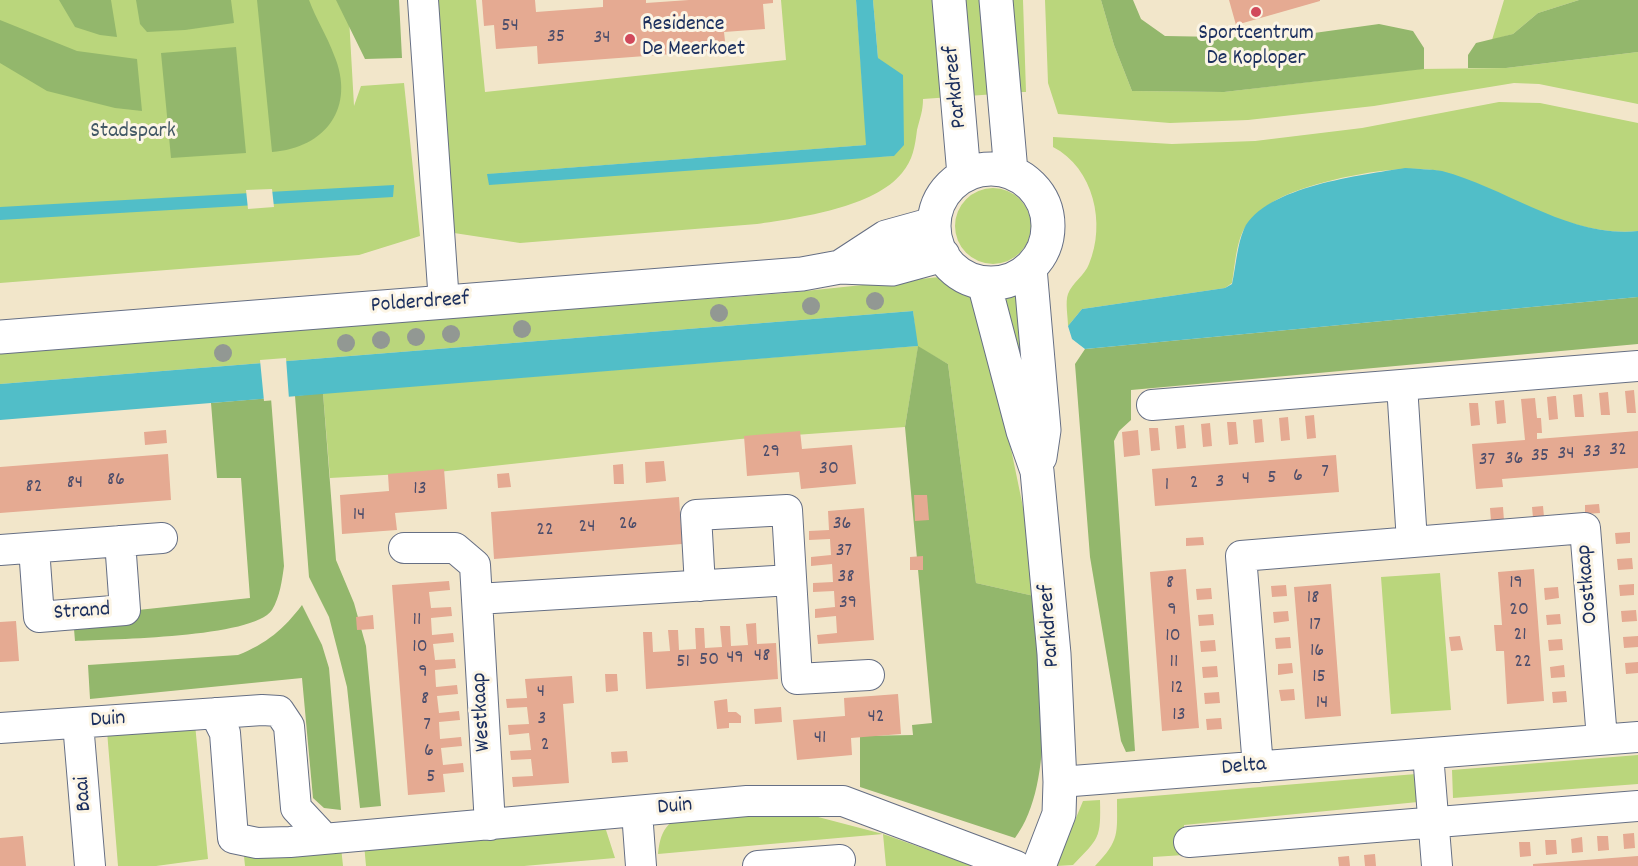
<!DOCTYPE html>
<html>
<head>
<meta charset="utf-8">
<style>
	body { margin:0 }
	canvas { display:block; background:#f2e6ca }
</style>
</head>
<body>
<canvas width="1638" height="866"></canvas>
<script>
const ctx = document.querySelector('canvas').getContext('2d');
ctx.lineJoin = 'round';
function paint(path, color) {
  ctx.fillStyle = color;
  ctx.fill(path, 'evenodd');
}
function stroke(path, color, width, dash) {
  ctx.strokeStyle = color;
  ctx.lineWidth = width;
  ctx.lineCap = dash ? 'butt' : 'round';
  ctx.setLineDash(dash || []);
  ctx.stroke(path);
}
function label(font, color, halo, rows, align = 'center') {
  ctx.font = font + ' Dekko,sans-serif';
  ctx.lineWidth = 6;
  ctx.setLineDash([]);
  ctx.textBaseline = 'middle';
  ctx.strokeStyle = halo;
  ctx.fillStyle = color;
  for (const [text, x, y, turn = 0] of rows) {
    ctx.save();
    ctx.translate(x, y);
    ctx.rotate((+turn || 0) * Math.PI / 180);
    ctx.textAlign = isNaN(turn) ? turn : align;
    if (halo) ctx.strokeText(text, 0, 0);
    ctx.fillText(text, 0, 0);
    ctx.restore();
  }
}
paint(new Path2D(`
	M0,0H348L354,106L361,86L404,83L420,236L359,255L0,283Z
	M434,0H476L485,92L786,60L781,0H856L867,145L488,174L894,156L878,58L873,0H940L951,97L923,99C923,111 920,118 917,130C915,146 913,160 902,173C875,207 799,218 757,224L520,243L454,233Z
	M960,0H988L996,94L968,96Z
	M1006,0H1023L1026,92H1014Z
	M1045,0H1101L1114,45L1132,91L1224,92L1419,69L1506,68L1638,52V104L1539,84L1514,83L1374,106L1248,120L1170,123L1058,114L1048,83Z
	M1504,0H1579L1538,13L1513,34L1492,40Z
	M1499,102L1540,103L1638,123V231C1569,238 1506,191 1442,172C1406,161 1316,180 1282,197C1269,203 1255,214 1246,226C1236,240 1235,267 1232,283L1225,288L1082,309L1068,326C1068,317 1065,302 1068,294C1072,283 1085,275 1089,264C1106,224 1094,168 1053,147V137L1172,144L1255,141L1362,128Z
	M955 226a38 38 0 1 1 76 0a38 38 0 1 1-76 0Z
	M949,276L970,288L1003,410L1024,512L1034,596L976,583L948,364L918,347L905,427L740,439L438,472L330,478L323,393L917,346L913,311L0,384V352L786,293Z
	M1018,290L1030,415L1003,293Z
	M1440,573L1451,710L1391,714L1381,577Z
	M195,724L208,859L156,866H118L107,731Z
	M1638,755V784L1453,798L1452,770Z
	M1416,774L1418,802L1184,825V855L1153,857V866H1095C1120,840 1117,834 1117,799Z
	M1100,800C1101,839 1099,838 1073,865L1056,866L1083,801Z
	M799,812L883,834L973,866H886L883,834L658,854C660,837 663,826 678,818Z
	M590,823L606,830L615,858L524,866H366L364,844Z
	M341,847L343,866H245L244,856Z`), '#bad67c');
paint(new Path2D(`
	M59,0H111L117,37L100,35L75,27Z
	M136,0H231L234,23L185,30L147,32L140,24Z
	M257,0H309C316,19 327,36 334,55C356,107 326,148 272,152Z
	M336,0H399L402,58L365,59Z
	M1101,0H1133L1141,19L1165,36L1278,38L1379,24L1413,31L1424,48V69L1224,92L1132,91L1114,45Z
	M1579,0H1638V52L1506,68H1468V55L1476,43L1513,34L1538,13Z
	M0,20L77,51L137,59L142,111L115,108L47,91L0,63Z
	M236,47L246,153L171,158L161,53Z
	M1638,297V344L1131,390V420L1119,431L1114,441L1135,751L1126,752L1121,741L1090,557L1075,364L1085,349Z
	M918,346L948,364L976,583L1034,596C1042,663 1057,782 1015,838L860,787V736L913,735L912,725L932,723L905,427Z
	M323,393L336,560L354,603L366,646L381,806L360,808L347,687L329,617L309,577L295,396Z
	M271,398L284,566C282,580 280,597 272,610C253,638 111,639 75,641L73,617L250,598L241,478H217L211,403Z
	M302,605L322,645L329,668L341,810L324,808L313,798L302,678L90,699L88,665L238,655C266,644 284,629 302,605Z`), '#93b76c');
paint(new Path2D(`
	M856,0H873L878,58L903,75L904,145L894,156L489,185L487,174L866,145Z
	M1405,168C1417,169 1430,169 1442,171C1507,188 1568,238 1638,231V297L1085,349L1072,339L1068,326L1082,309L1225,288L1232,284C1236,266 1237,245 1244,229C1265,186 1363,175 1405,168Z
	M394,185L393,197L0,220V207Z
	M913,311L918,346L0,420V384Z`), '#51bec8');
paint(new Path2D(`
	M272,189L274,207L248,209L246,190Z
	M286,358L289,399L264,401L260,360Z`), '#f2e6ca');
paint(new Path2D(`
	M482,0H535L536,12L603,7V0H646V3L689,0H773V3L763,4L765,29L724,32L726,50L538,64L537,46L496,49L494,25L484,26Z
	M1229,0H1320V1L1236,25Z
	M1634,390L1636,413H1627L1625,391Z
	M1608,392L1610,415H1601L1599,393Z
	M1582,394L1584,417H1575L1573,395Z
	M1554,396H1556L1558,419L1549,420L1547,397Z
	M1535,398L1537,418H1541L1542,433H1537V439L1638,431V468L1502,479L1503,487L1476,489L1472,444L1525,440L1521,399Z
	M1504,400L1506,423L1497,424L1495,401Z
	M1469,403H1478L1480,425L1471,426Z
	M1314,415L1316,438L1307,439L1305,416Z
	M1288,417L1290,440L1281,441L1279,418Z
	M1262,419L1264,442L1255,443L1253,420Z
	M1227,422H1236L1238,444L1229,445Z
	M1210,423L1212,446L1203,447L1201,424Z
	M1184,425L1186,448L1177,449L1175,426Z
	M1149,428H1158L1160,450L1151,451Z
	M166,430L167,443L145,445L144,432Z
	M1138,430L1140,455L1124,457L1122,432Z
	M800,431L802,449L852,445L856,484L801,489L799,472L747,476L744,436Z
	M168,454L171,500L0,513V467Z
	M1336,455L1339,492L1155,506L1152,469Z
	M664,461L666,481L646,483L645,462Z
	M623,464L624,484H614L613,465Z
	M444,469L447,509L395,513L397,530L342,534L340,495L389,491L388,474Z
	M509,473L511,487L498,488L497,474Z
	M914,495H927L929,520L915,521Z
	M679,497L682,544L494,559L491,512Z
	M1599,504L1600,513L1585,514V505Z
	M1543,506L1544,517L1533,518L1532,507Z
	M1503,507L1504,521H1491L1490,508Z
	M864,508L874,640L818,644L817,635L837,633L836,616L815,618V609L835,607L834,591L813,592V583L833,582L832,564L811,566V557L831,555L830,539L809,540V531L829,530L828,511Z
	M1630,532V543L1616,544L1615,533Z
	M1203,537L1204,545L1186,546V538Z
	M923,556V570H910V557Z
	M1632,558L1633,569L1618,570L1617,559Z
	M1186,569L1199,728L1162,731L1150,572Z
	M1534,569L1544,701L1507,704L1504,651H1496L1494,625H1502L1498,572Z
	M449,581L450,590L429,592L431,608L451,607L452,616L431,618L432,635L453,633L454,642L433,644L435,660L455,659L456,668L435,670L436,687L457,685L458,694L437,696L439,713L459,711L460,720L439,722L440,739L461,737L462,746L441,748L443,765L463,763L464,772L443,774L445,792L408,795L392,585Z
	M1331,584L1341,716L1305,719L1294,587Z
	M1634,584V595L1620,596L1619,585Z
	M1286,585L1287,596L1272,597L1271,586Z
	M1558,587L1559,598L1545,600L1544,588Z
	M1211,588L1212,599L1197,600L1196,589Z
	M1636,610L1637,621L1622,622L1621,611Z
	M1288,611L1289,621L1274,623L1273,612Z
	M1213,614L1214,625L1199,626L1198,615Z
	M1560,614L1561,624L1547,625L1546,615Z
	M373,615L374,629L357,630L356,617Z
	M16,621L19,661L0,662V622Z
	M756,623L757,644L776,643L778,679L646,689L643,632H652L653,652L670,651L668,630H678L679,650L696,649L695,628H704L705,648L722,647L720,626H730L731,646L748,645L746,624Z
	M1460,636L1463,650L1451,651L1449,637Z
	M1638,636V647L1624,648L1623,637Z
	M1290,637L1291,648L1276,649L1275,638Z
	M1562,639L1563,650L1549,651L1548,640Z
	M1215,640L1216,651L1201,652L1200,641Z
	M1638,662V673L1626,674L1625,663Z
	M1292,663L1293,673L1278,675V664Z
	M1564,665L1565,677L1551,678L1550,667Z
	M1217,666L1218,677L1203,678L1202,667Z
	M605,674H617L618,691L606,692Z
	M572,676L574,703L563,704L569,783L513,787L512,777L533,776L531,759L511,760L510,751L531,750L529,733L509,735L508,725L529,724L527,707L507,708L506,699L527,698L525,679Z
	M1294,689L1295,700L1281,701L1279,690Z
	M1566,691L1567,702L1553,703L1552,692Z
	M1219,692L1220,703L1205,704L1204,693Z
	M898,694L901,734L851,738L852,755L797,760L793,720L845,716L844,698Z
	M727,699L728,712H736L741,716V723H729V728L717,729L714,701Z
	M781,707L782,722L755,724L754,709Z
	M1221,718L1222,729L1207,730L1206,719Z
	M627,751L628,762L612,763L611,752Z
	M1634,833L1635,848L1624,849L1623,834Z
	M23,836L26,866H0V838Z
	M1597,836H1608L1609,850L1598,851Z
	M1582,837L1583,852L1572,853L1571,839Z
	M1545,840H1556L1557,854L1546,855Z
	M1519,842H1530L1531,856L1520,857Z
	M1375,854L1376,866H1365L1364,855Z
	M1349,856L1350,866H1339L1338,857Z
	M1638,856V866H1533V864Z`), '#e5aa92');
const street = new Path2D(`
	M423,0L444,303
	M1402,385L1412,542
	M1152,405L1638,366
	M34,548L39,617L125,610L120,541
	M404,548H455L475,565L490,825
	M0,550L162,538
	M700,586L696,515L787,510L797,679L869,675
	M477,599L791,580
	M215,713L225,733L233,838L257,843L290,842L747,801H843L1016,866
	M78,723L90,866
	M0,728L262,710L279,711L289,726L296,808L324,838
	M1428,754L1437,866
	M1258,767L1241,556L1585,528L1602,739
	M1060,782L1638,737
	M637,812L641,866
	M1189,842L1638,806
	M758,866L840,860`);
const secondary = new Path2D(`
	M949,0L964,175
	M996,0L1011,172
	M934 226a57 57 0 1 1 114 0a57 57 0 1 1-114 0Z
	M840,267L886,237L933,224
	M1030,268L1044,430L1040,457
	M984,283L1023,431L1037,471L1054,654L1060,782L1059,814L1039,866
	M0,337L802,274L840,267L892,269L943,255`);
stroke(street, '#666f84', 32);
stroke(secondary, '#666f84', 35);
stroke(street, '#fff', 30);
stroke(secondary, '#fff', 33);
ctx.fillStyle = '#929893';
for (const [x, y] of [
	[875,301],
	[811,306],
	[719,313],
	[522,329],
	[451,334],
	[416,337],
	[381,340],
	[346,343],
	[223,353]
]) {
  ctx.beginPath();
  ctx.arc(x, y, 9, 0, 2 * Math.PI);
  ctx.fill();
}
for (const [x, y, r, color] of [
	[1256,12,6,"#d1495b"],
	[630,39,6,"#d1495b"]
]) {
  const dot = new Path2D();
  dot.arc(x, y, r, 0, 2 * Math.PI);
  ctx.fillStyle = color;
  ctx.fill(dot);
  stroke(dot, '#fcf5e5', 2);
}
label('20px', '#4e4e6b', null, [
	["54",510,27],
	["35",556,38],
	["34",602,39],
	["32",1618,451],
	["29",771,453],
	["33",1592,453],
	["34",1566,455],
	["35",1540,457],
	["36",1514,460],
	["37",1487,461],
	["30",829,470],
	["7",1325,473],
	["6",1298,477],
	["5",1272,479],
	["4",1246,480],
	["86",116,481],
	["3",1220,483],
	["84",75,484],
	["2",1194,484],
	["1",1167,486],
	["82",34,488],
	["13",420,490],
	["14",359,516],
	["26",628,525],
	["36",842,525],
	["24",587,528],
	["22",545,531],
	["37",844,552],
	["38",846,578],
	["8",1170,584],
	["19",1516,584],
	["18",1313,599],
	["39",848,604],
	["9",1172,611],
	["20",1519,611],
	["11",417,621],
	["17",1315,626],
	["21",1520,636],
	["10",1173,637],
	["10",420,648],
	["16",1317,652],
	["48",762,657],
	["49",735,659],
	["50",709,661],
	["51",683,663],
	["11",1174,663],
	["22",1523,663],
	["9",423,673],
	["15",1319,678],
	["12",1177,689],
	["4",541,693],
	["8",425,700],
	["14",1322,704],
	["13",1179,716],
	["42",876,718],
	["3",542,720],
	["7",427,726],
	["41",820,739],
	["2",545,746],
	["6",429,752],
	["5",431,778]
]);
label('22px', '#1b2f5e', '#fcf5e5', [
	["Residence",642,26],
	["De Meerkoet",642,51],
	["Sportcentrum",1256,35,"center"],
	["De Koploper",1256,60,"center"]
], 'left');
label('22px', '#1b2f5e', '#fcf5e5', [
	["Parkdreef",957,87,-96],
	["Polderdreef",420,304,-4],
	["Oostkaap",1589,584,-95],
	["Strand",82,613,-4],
	["Parkdreef",1051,626,-94],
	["Westkaap",483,712,-93],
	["Duin",108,721,-4],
	["Delta",1244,768,-5],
	["Baai",85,794,-94],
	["Duin",675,808,-5]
]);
label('22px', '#435966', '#fcf5e5', [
	["Stadspark",133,133]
]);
</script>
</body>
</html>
